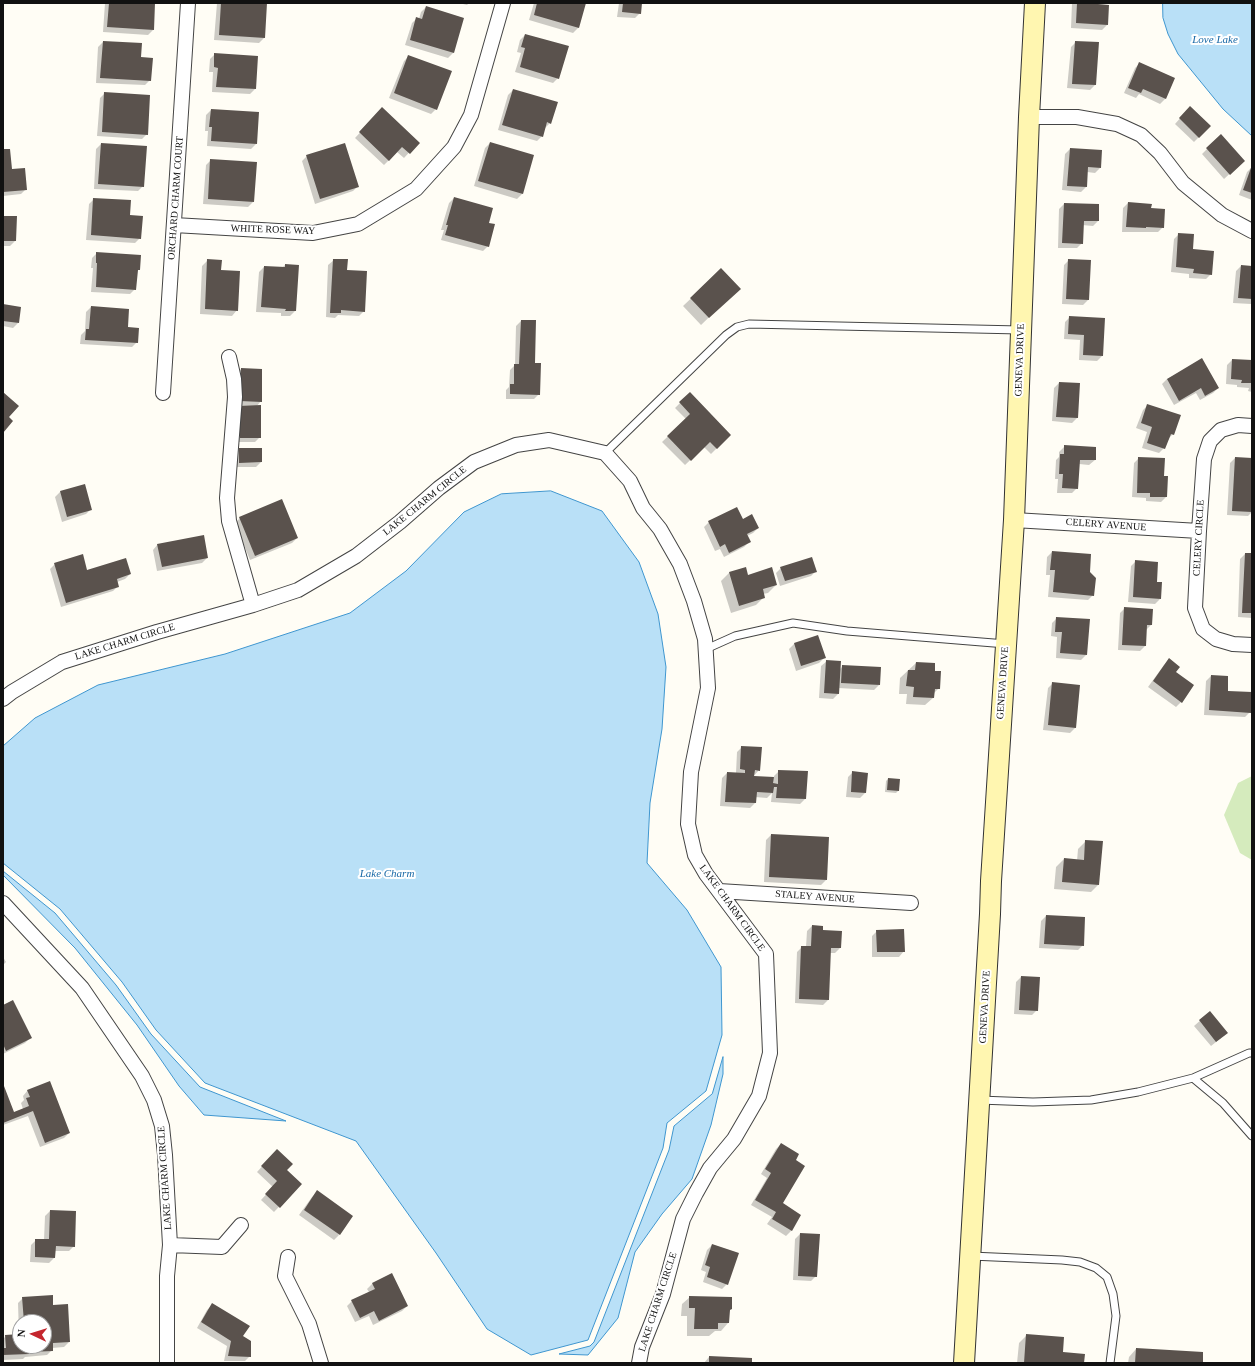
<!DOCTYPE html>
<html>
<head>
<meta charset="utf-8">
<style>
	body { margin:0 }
	#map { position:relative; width:1255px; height:1366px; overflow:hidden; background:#fffdf5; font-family:"Times New Roman",serif }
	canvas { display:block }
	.frame { position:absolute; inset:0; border:4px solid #111; pointer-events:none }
	.north { position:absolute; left:12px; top:1314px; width:40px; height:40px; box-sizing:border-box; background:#fff; border:1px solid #a0a0a0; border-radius:50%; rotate:274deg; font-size:11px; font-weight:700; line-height:16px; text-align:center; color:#111 }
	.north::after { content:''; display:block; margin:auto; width:14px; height:18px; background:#c4262e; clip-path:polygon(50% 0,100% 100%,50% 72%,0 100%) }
</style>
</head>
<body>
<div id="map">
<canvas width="1255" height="1366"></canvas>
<div class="frame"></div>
<div class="north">N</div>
</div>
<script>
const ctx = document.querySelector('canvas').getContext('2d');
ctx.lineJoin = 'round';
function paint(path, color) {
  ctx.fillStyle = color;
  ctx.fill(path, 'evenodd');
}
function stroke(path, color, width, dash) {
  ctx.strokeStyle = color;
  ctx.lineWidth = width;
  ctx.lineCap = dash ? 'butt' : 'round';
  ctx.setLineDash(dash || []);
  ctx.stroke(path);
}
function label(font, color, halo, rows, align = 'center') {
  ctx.font = font + ' "Times New Roman",serif';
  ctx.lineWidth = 4;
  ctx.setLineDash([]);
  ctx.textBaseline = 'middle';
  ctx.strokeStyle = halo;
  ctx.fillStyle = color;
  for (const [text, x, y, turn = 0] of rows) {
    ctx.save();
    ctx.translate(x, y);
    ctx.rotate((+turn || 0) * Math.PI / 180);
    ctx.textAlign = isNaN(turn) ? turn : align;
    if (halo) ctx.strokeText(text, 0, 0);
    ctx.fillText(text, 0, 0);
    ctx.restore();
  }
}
paint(new Path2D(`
	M1252,776V860L1240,853L1224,815L1238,783Z`), '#d5ebbd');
const water = new Path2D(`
	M1163,3H1252V136L1223,109L1178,54L1168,34L1163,18Z
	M551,491L602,511L639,562L658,614L666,667L662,729L650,803L647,863L687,910L721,967L722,1035L706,1091L667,1123L663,1148L588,1340L531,1355L487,1329L436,1253L356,1141L205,1083L156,1030L122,982L60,909L3,863V746L35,718L98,685L225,654L350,613L406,571L464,512L501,494Z
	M3,871L55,913L116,985L151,1034L200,1087L286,1121L204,1115L179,1086L137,1025L75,948L3,875Z
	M723,1057V1074L711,1125L692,1179L662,1214L635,1252L618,1318L588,1355L559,1354L590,1346L594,1342L669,1150L674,1126L712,1094Z`);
paint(water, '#b9e0f7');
stroke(water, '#3f96cf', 1);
paint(new Path2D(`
	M105,3H154L153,30L148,35L103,32Z
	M217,3H266L264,38L259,43L214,40Z
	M459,3H469L467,5Z
	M534,3H585L578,28L573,33L529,20Z
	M619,3H641L640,13L635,18L617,17Z
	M1072,3H1097L1107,25L1102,30L1071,28Z
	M426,7L463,18L453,53L448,58L405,45L412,23L417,18L419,19L421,12Z
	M525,35L558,78L553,83L515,72L521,53L517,52L520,40Z
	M103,42L141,44L140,58L150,80L145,85L96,83L98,47Z
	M1076,42L1095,85L1090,90L1067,88L1071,47Z
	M215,54L257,57L255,89L250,94L212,92L213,72H209L210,59Z
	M409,56L436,109L431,114L389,98L404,61Z
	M1140,63L1174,78L1165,99L1160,104L1139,94L1136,98L1124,93L1135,68Z
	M513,90L550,123L545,128L542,136L537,141L498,130L508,95Z
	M105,93L147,134L142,139L97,136L100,98Z
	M1190,107L1210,126L1194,142L1175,124Z
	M382,109L418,143L404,158L397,152L384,165L355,138Z
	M211,110L256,144L251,149L207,146L208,131H205L206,115Z
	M490,143L533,156L522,194L517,199L474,186L485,148Z
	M101,144L143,186L138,191L94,189L96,149Z
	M1070,149L1100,168L1095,173L1087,172L1086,187L1081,192L1062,190L1065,154Z
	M1207,149L1238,166L1224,179L1202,154Z
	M3,150L12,170L26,189L21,194L3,196Z
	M307,156L358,186L353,191L315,204L302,161Z
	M211,160L253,202L248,207L203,204L206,165Z
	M1252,167V200L1239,195L1247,172Z
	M454,198L488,223V246L483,251L441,240L444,230H441L449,203Z
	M94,199L129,216L140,238L135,243L86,240L89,204Z
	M1128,203L1150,209L1163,227L1158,232H1122L1123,208Z
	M1064,204L1098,221L1093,226L1082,225V243L1077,248H1058L1059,209Z
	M3,217L15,241L10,246H3Z
	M1179,234L1211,274L1206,279L1189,278V274L1171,272L1174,239Z
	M97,253L139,269L136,272L135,289L130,294L91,292L93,268H91L92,258Z
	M334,260L346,270L364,311L359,316L338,315L335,318L326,317L328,265Z
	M1069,260L1088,300L1083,305L1062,304L1064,265Z
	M207,261L220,271L237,310L232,316L200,314L202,266Z
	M285,265L295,311L290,316H281V313L256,312L259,272L264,267L282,268Z
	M1241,266L1252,267L1251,304L1233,303L1236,271Z
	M721,270L731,296L701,325L683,306Z
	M3,305L18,323L13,328L3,326Z
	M91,307L127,328L137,342L132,347L80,344L81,335L85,331L86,312Z
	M1070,317L1102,356L1097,361L1079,360L1080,340L1064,339L1065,322Z
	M521,321L534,364L539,394L534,399H506V390L509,387L510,370L515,365L516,326Z
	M1202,360L1218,388L1213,393L1200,400L1196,393L1174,405L1162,384L1167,379Z
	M1232,360L1252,361V392L1248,391L1249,388L1237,387V385L1226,384L1227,365Z
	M241,369L261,401L256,407L260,437L255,442H235L236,375Z
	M1059,383L1079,384L1077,418L1072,423L1052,421L1054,388Z
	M690,393L730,435L711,454L704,447L685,465L662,442L686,419L675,408Z
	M1148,405L1173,434L1168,439L1164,448L1159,453L1142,448L1147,432L1136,428L1143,410Z
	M1065,446L1095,460L1089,465L1079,464L1077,488L1072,493H1057L1058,479H1055L1056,460L1059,457V452Z
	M239,449H261V462L256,467H234V454Z
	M1139,458L1163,477L1166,497L1161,502L1146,501V498L1132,497L1134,463Z
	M1235,458L1252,459V512L1248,516L1227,515L1230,463Z
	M84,485L91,509L86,514L62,522L55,497L60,492Z
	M240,518L297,538L292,543L250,560L235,523Z
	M743,520L758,528L753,533L747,536L749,542L744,547L724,557L720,549L715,551L704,527L709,522Z
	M158,544L207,558L202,563L157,571L153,550Z
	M1052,552L1089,572L1093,595L1088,600L1048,597L1050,575H1046L1047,557Z
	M1245,554H1252V618L1238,617L1240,559Z
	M1136,561L1160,599L1155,604L1128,602L1131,566Z
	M55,564L87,571L130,574L125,579L117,582L118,586L113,591L61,607L50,569Z
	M745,568L747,576L776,585L768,593L763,594L764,597L756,605L731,613L721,581L729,573Z
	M781,568L816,571L811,576L780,586L776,573Z
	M1125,608L1151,625L1146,630L1145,646L1140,651L1118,650L1120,613Z
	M1057,618L1086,655L1081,660L1056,658L1057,637L1051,636L1052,623Z
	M817,637L824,658L819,663L796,671L789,649L794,644Z
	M1169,660L1175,672L1181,702L1176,707L1148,687L1164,665Z
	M827,661L840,669L843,666L879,685L874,690L838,688V694L833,699L819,698L821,666Z
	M916,663L934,672L939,688L933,694V698L925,705L906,704L907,694H899L900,678Z
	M1211,676L1226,691L1250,712L1245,717L1204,715L1206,681Z
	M1053,683L1079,686L1075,728L1070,733L1043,730L1048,688Z
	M742,747L759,770L753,777L774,778V776L779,771L807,772L805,799L800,804L771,802L772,793L767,798L755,797V803L750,808L720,806L722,778L727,773H736L737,752Z
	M853,772L865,793L860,798L846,797L848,777Z
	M888,779L898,791L896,793L885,792L886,781Z
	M771,835L826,880L821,885L764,882L766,840Z
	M1086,841L1098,885L1091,892L1054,889L1056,867L1064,859L1077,861L1078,849Z
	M1046,916L1083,945L1078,950L1039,948L1041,921Z
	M812,926L822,931L840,948L835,953H830L828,1000L823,1005L795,1003L797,952L802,947H806L807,931Z
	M877,931L904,951L899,957H872V936Z
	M3,957L6,962L3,965Z
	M1021,977L1037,1010L1032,1015L1014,1014L1016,982Z
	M3,1006L30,1038L25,1043L3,1054Z
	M1210,1012L1221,1038L1211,1046L1194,1026Z
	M3,1088L13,1113L23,1109L21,1103L24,1100L23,1096L28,1090L69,1133L64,1138L40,1147L28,1116L3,1125Z
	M781,1144V1204L800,1215L791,1231L786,1236L767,1224L772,1217L751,1205L767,1178L761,1174L776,1149Z
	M277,1150L286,1170L301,1184L274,1212L261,1200L273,1187L257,1172Z
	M317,1192L339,1235L334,1240L299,1215L312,1197Z
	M50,1211L74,1246L69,1251H54V1258L49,1263L30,1262L31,1245L36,1240H44L45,1216Z
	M800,1234L816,1276L811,1281L793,1280L795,1239Z
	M712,1245L727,1284L722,1289L703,1282L706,1272L701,1270L707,1250Z
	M391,1274L407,1306L402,1311L373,1325L369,1316L355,1322L347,1306L352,1301L369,1292L367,1289L372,1284Z
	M690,1297L728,1323L721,1331H715L709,1336H687V1316H681L682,1304Z
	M23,1298L52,1306L69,1342L64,1347L52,1348V1350L47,1355L25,1357L23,1359L3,1360V1339L6,1336L19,1335L18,1303ZM20,1322H44V1346H20Z
	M212,1305L242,1337L250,1356L245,1361H224L227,1346L197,1328L207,1310Z
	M1027,1335L1062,1353L1083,1363H1017L1019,1343Z
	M1136,1349L1202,1363H1128L1129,1357Z
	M709,1357L751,1363H704Z`), '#0003');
paint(new Path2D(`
	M109,3H155L154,30L107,27Z
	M221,3H267L265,38L219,35Z
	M537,3H586L579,28L534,15Z
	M623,3H642L641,14L622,12Z
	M1077,3H1098V4L1109,5L1108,25L1076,23Z
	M426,6L464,18L454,53L410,40L416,17L422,19Z
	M525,34L569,46L559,79L520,67L525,48L521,47Z
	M103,41L142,43L141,57L153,58L151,81L100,78Z
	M1075,41L1099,42L1096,85L1072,84Z
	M214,53L258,56L256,89L216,87L218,68L214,67Z
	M408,55L452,71L437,110L394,93Z
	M1139,62L1175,78L1166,99L1143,89L1141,93L1128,88Z
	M513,89L558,102L551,124L547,122L543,137L502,125Z
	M104,92L150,95L148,135L102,132Z
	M1190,106L1211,126L1199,138L1179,118Z
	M382,107L420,143L410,154L402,147L389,161L359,132Z
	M211,109L259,112L257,144L211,141L212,127H209Z
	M1221,134L1245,161L1230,175L1206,148Z
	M490,142L534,155L523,194L478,181Z
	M101,143L147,146L144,187L98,184Z
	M345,143L359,187L320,199L306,155Z
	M1070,148L1102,150L1101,168L1088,167L1087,187L1067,186Z
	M3,149H10L12,169L25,168L27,190L3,192Z
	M210,159L257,162L254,202L208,199Z
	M1252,165V193L1243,190Z
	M454,197L493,208L489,223L495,224L489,247L445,235L448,225H446Z
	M93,198L131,200L130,215L143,216L141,239L91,235Z
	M1128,202L1152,204L1151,208L1165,209L1164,228L1146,227V228L1126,227Z
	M1064,203L1099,204V221H1084L1083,244L1062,243Z
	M3,216H17L16,241H3Z
	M1178,233L1194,234L1193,249L1214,251L1212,275L1193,273L1194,269L1176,267Z
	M96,252L141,255L140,270H138L136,290L96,287L97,263H96Z
	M207,259L222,260L221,270L240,271L238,311L205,309Z
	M333,259H348L347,270L367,271L365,312L341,310V313H330Z
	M1068,259L1091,260L1089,300L1066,299Z
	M285,264L299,265L296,311H285L286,309L261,307L264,266L285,267Z
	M1241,265L1252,266V299L1238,298Z
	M721,268L741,289L709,318L690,298Z
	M3,304L21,307L19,323L3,321Z
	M91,306L129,309L128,327L139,328L138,343L85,340L86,329H89Z
	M1069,316L1105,318L1103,356L1083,355L1084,335L1068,334Z
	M521,320H536L535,363H541L540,395L510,394V384H514V364H519Z
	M1202,358L1219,388L1205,396L1201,388L1179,401L1167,379Z
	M1232,359L1252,360V383H1241L1242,380L1231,379Z
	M241,368L262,369V402L240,401Z
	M1059,382L1080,383L1078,418L1056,417Z
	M3,392L19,406L9,417L13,421L3,433Z
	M690,392L731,435L717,449L710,442L691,461L667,436L690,414L679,402Z
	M1147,404L1181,415L1174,435L1171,434L1165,449L1147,443L1152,427L1141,423Z
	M261,405V438H240L239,406Z
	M1064,445L1096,447V460H1080L1078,489L1062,488L1063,474H1059L1060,454H1064Z
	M239,448H262V462L239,463Z
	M1138,457L1165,458L1164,476H1168L1167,497H1150V493H1137Z
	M1235,457L1252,458V512L1232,511Z
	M85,484L92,510L67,517L60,491Z
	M282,499L298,538L255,556L239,517Z
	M737,507L743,519L752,514L759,528L747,534L751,542L729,553L725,544L720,547L708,521Z
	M204,535L208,558L162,567L157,544Z
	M1052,551L1091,554L1090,572L1096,578L1094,596L1053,592L1055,570H1050Z
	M1245,553H1252V613H1242Z
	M83,554L87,570L126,558L131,574L117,579L119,587L66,603L54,563Z
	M812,557L817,572L785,581L780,567Z
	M1135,560L1158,562L1157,582H1162L1161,599L1133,597Z
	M746,567L748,575L772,567L777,585L763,589L765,598L739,606L729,572Z
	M1124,607L1153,609L1152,625H1147L1146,646L1122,645Z
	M1056,617L1090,619L1087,655L1060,653L1062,632H1055Z
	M818,635L826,658L801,666L794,643Z
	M1169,658L1180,667L1176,672L1194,685L1182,703L1153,681Z
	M826,660L841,661L839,694L824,693Z
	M916,662L935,663V671H941L940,689H935L934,698L913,697L914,687L906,686L908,670H915Z
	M842,665L881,667L880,685L841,683Z
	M1211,675L1228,676V691L1252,692L1251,713L1209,710Z
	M1052,682L1080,685L1076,728L1048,725Z
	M741,746L762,747L760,771L755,770L754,776L774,777L773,783L778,784V770L808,771L806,799L776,798L777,787H774L773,793L757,792L756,803L725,802L727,772L745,773V770L740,769Z
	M852,771L868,773L866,793L851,792Z
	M888,778L900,779L899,791L887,790Z
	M771,834L829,837L827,880L769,877Z
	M1085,840L1103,841L1099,885L1062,882L1064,858L1084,860Z
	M1046,915L1085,917L1084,946L1044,944Z
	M812,925L823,926V930L842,931L841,948H831L829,1000L799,999L801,946H811Z
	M904,929L905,952H877L876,930Z
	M1021,976L1040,977L1038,1011L1019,1010Z
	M13,1000L32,1038L6,1051L3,1044V1005Z
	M1210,1011L1228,1033L1216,1042L1199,1020Z
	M50,1081L70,1133L45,1143L33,1111L3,1123V1086H4L14,1112L29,1106L26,1098L30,1097L27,1090Z
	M781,1143L799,1154L796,1160L805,1166L783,1203L801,1215L792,1231L772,1219L776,1212L755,1200L771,1173L765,1169Z
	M277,1149L293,1164L287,1170L302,1184L280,1208L265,1194L277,1181L261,1166Z
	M317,1190L353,1216L340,1235L304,1210Z
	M50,1210L76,1211L75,1247L56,1246L55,1258L35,1257V1239H49Z
	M800,1233L820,1234L817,1277L798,1276Z
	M712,1244L739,1253L728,1285L707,1277L710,1267L705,1265Z
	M392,1273L408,1306L379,1321L374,1311L360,1318L351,1300L375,1289L372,1283Z
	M53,1295V1305L68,1304L70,1342L53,1343V1351L29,1352V1354L3,1355V1348H6L5,1335L20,1334V1346H44V1322H24L22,1297Z
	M689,1296L732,1297V1309L730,1310L729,1323H718V1329H694L695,1308H689Z
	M212,1303L250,1326L243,1336L251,1341V1357L228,1356L231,1341L201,1322Z
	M1026,1334L1064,1337L1063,1352L1085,1354L1084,1363H1024Z
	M1136,1348L1203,1352V1363H1135Z
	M709,1356L752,1358V1363H709Z`), '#5a524d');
const service = new Path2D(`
	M605,453L726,335L737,327L749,324L1020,330
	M706,649L735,636L793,623L847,631L1006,644
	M1193,1078L1223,1103L1252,1136
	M979,1100L1033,1102L1091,1100L1138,1092L1193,1078L1249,1053H1252
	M971,1256L1062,1260L1080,1262L1096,1268L1107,1277L1113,1294L1116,1316L1110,1363`);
const minor = new Path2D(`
	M1029,117H1077L1117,124L1141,135L1160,153L1183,183L1222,215L1252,231
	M174,225L313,233L358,224L416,189L454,147L471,115L503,3
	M229,357L234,379L235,397L227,498L229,521L253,605
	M163,393L188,3
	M1252,426L1238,425L1221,430L1210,441L1204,459L1199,531L1195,608L1203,629L1216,639L1233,644L1252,645
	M1014,520L1199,531
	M3,699L12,692L62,662L157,632L253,605L298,590L356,556L400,522L439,488L474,462L516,445L549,440L605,453L630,481L643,508L660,529L680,564L694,601L705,639L708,688L691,772L688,824L695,855L706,874L766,954L770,1053L759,1096L734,1139L710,1168L696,1193L683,1219L663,1294L642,1347L639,1363
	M719,891L911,903
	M3,903L82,988L142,1076L154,1100L162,1126L165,1155L170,1245L167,1276V1363
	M170,1245L222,1247L241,1225
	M288,1257L285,1276L309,1324L321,1363`);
const secondary = new Path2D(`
	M964,1363L990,914L991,881L1014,520L1029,117L1035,3`);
stroke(service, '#444', 9);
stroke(minor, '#444', 16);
stroke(secondary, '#333', 22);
stroke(service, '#fff', 7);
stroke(minor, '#fff', 14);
stroke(secondary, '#fff6b0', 20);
label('10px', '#111', '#fff', [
	["ORCHARD CHARM COURT",176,198,-86],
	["WHITE ROSE WAY",273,230,2],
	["GENEVA DRIVE",1020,360,-88],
	["LAKE CHARM CIRCLE",425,501,-39],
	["CELERY AVENUE",1106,525,4],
	["CELERY CIRCLE",1199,538,-87],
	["LAKE CHARM CIRCLE",125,642,-17],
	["GENEVA DRIVE",1003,683,-86],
	["STALEY AVENUE",815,897,4],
	["LAKE CHARM CIRCLE",732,908,54],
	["GENEVA DRIVE",985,1007,-87],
	["LAKE CHARM CIRCLE",165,1178,-94],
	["LAKE CHARM CIRCLE",658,1302,-72]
]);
label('italic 11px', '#1768a6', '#fff', [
	["Love Lake",1215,40],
	["Lake Charm",387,874]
]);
</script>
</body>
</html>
